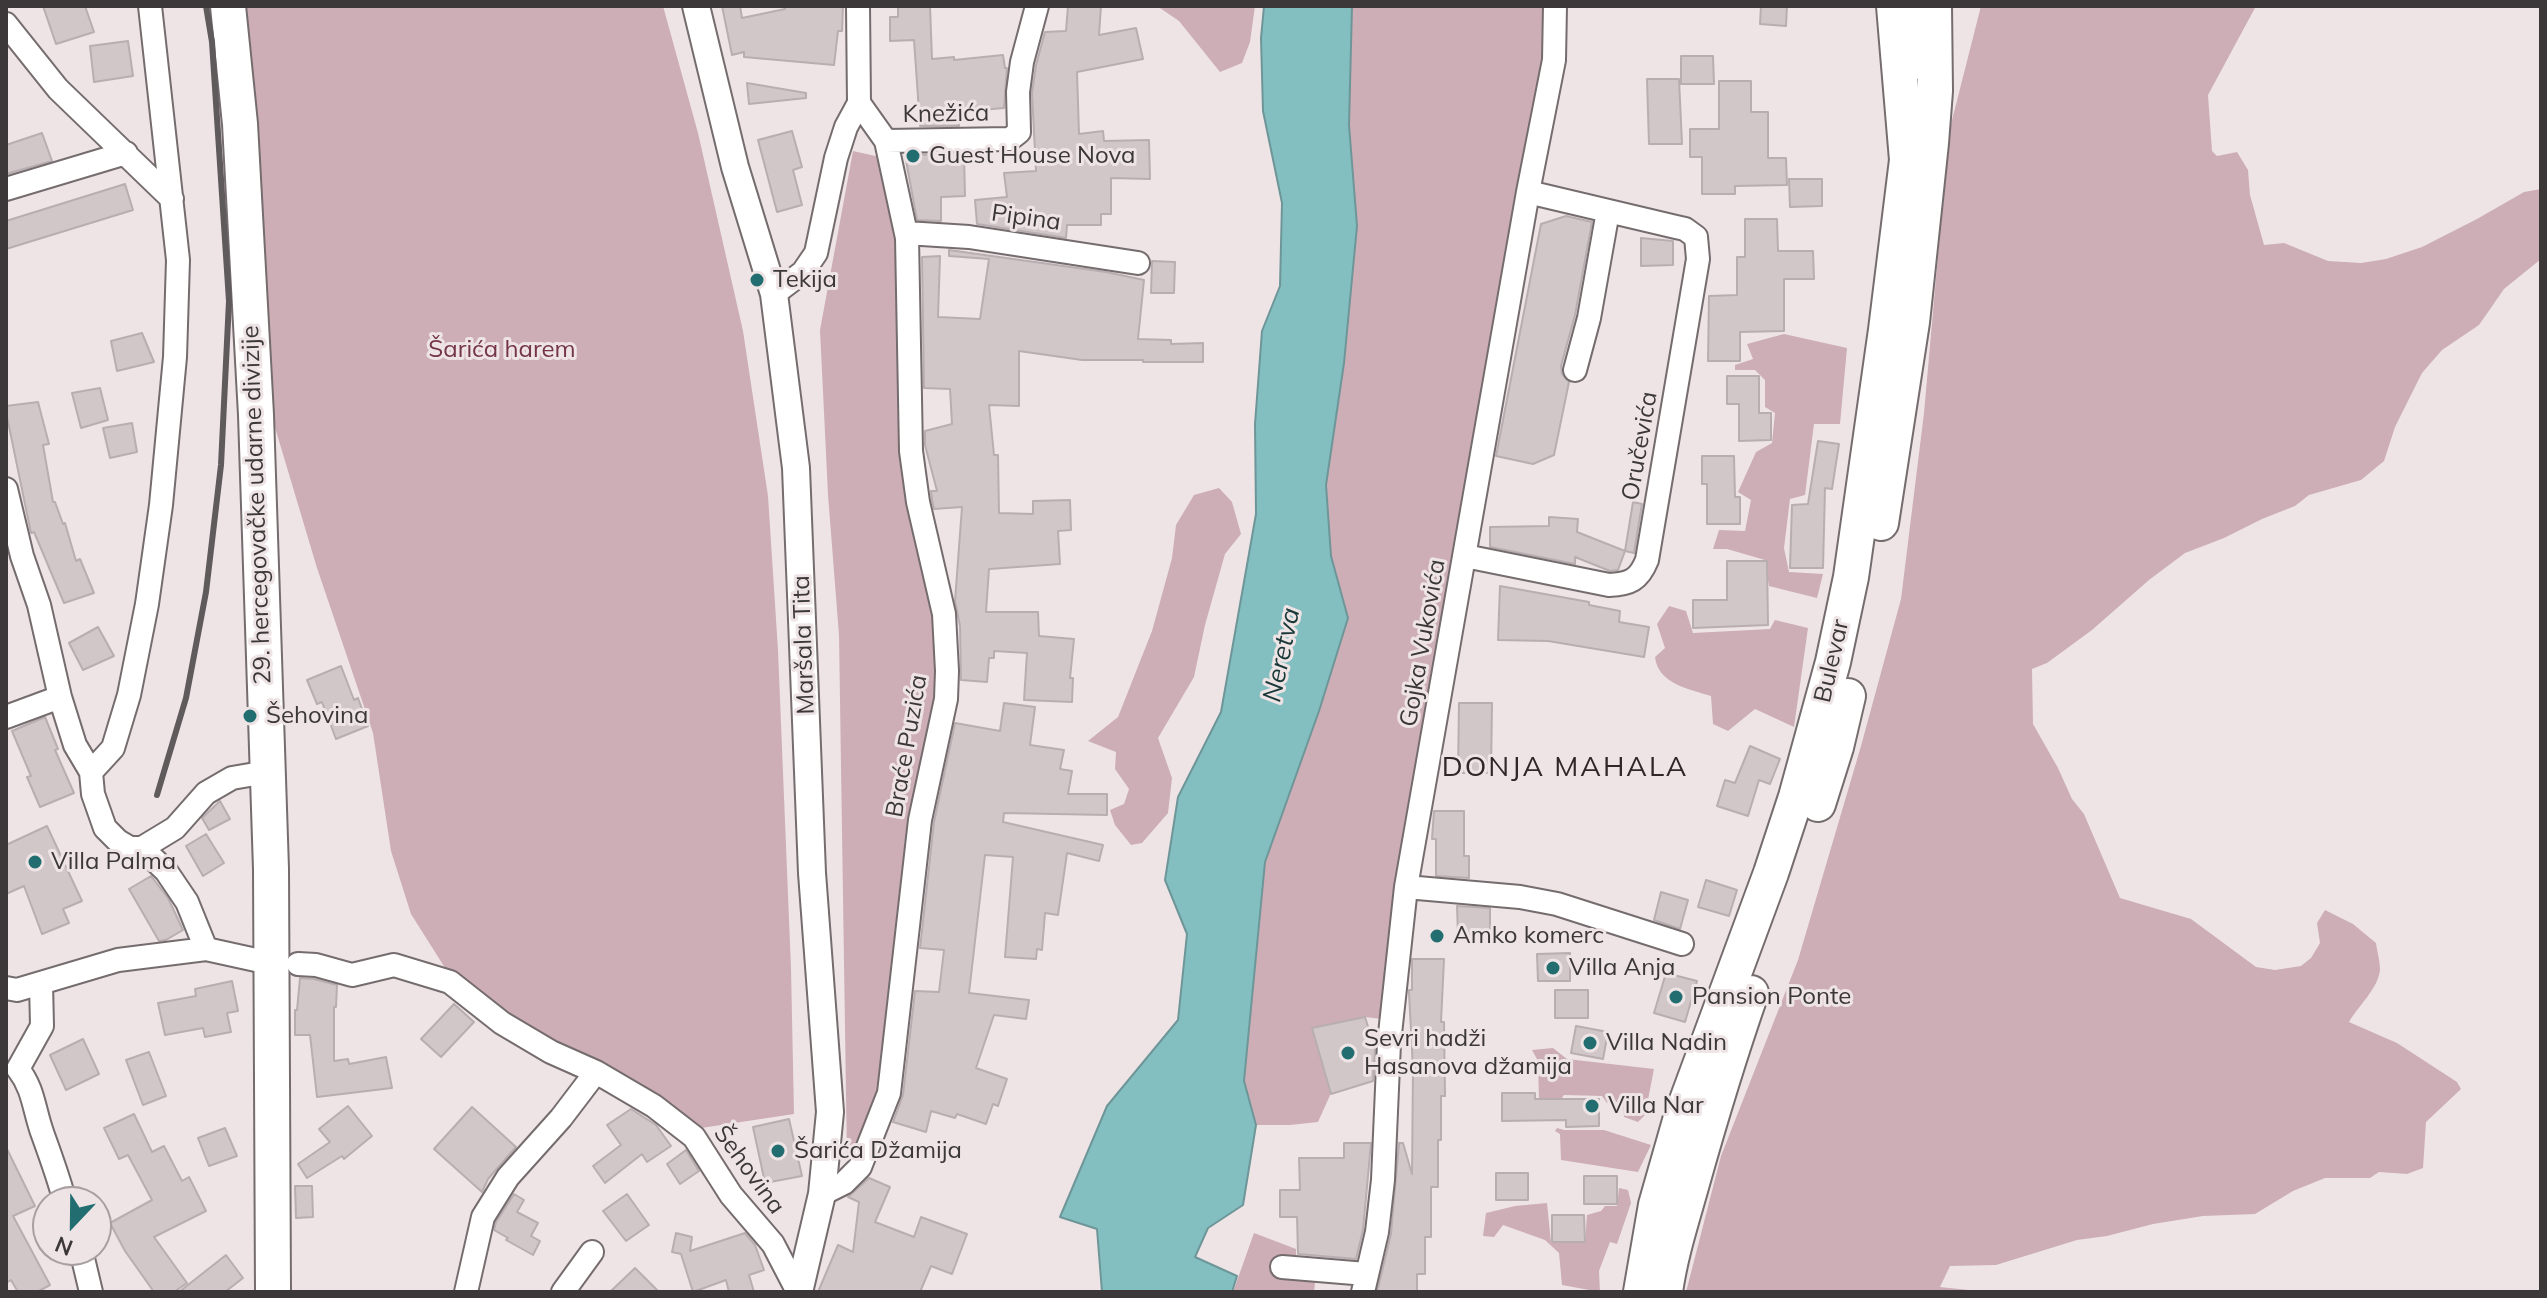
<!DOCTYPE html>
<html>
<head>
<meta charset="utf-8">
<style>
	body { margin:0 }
	#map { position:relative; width:2547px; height:1298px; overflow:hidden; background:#eee4e6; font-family:Mulish,sans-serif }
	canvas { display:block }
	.frame { position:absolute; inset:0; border:8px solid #3c3839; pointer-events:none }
	.north { position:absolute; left:32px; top:1186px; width:80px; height:80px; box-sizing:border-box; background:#eee4e6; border:2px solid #a79fa1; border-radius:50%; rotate:202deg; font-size:22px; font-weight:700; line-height:32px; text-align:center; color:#3c3839 }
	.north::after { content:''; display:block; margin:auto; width:28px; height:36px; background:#216d6f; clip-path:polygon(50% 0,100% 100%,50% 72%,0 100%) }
</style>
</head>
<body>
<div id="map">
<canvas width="2547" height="1298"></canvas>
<div class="frame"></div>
<div class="north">N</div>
</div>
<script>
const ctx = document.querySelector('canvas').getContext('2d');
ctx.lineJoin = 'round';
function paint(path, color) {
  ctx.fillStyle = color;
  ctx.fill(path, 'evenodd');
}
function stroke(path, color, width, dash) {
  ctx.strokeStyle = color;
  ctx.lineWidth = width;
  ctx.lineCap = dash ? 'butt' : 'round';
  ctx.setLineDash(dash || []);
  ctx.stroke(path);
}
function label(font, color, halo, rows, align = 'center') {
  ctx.font = font + ' Mulish,sans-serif';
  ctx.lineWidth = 6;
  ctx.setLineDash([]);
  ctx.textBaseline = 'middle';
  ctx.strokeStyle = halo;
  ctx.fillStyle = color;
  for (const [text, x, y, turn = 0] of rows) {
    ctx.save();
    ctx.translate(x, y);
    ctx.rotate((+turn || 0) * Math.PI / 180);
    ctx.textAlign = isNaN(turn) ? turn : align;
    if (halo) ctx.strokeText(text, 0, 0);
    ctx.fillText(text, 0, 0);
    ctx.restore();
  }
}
paint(new Path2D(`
	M240,6H663L698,133L743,331L768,496L778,650L791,968L794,1114L701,1128L642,1100L452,979L411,914L391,851L373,733L317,568L262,384Z
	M1157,6H1255L1250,42L1242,63L1220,72L1179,21Z
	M1352,6H1555L1391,1020L1365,1017L1312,1028L1331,1093L1318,1122L1290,1125H1256L1244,1082L1265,862L1319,711L1348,618L1331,556L1326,485L1344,363L1357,226L1349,125Z
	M1981,6H2256L2208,95L2212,151L2217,156L2237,152L2248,170L2250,195L2264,245L2284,243L2328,261L2361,263L2386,259L2422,247L2477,219L2524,192L2541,189V259L2504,289L2479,325L2442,350L2422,373L2395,427L2384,461L2361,480L2309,495L2295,506L2262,519L2224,538L2185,553L2149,580L2092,630L2047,663L2032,669L2033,724L2058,768L2072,799L2084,814L2120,898L2191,919L2256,967L2275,970L2301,966L2311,958L2320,943L2317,923L2325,910L2353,924L2376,943C2377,951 2380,961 2380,970C2378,989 2358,1006 2349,1022L2397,1043L2457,1082L2461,1089L2426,1122L2423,1168L2407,1174L2379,1172L2370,1178H2325L2293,1191L2255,1214L2203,1216L2153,1224L2107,1236L2077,1240L1996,1265L1950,1266L1940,1287L1988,1292H1686L1721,1156L1798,960L1861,746L1901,599L1924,413L1949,132Z
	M853,151L880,157L901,238L904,427L941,641L942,694L908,829L884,1066L885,1083L859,1158L847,1159L839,635L828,495L820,330Z
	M1784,334L1847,348L1840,424H1814L1805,495L1790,499L1784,548L1789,572L1823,574L1817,598L1769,586L1765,560L1727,549H1713L1719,530L1745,531L1751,500L1738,492L1756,452L1772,443L1775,413L1765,407V380L1755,370H1735V365L1753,359L1747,344Z
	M1219,488L1232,502L1241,534L1225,554L1205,625L1194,677L1158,738L1172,778L1168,813L1142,843L1131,845L1115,825L1110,810L1124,804L1129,789L1115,769L1116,752L1088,741L1118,717L1152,631L1172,558L1176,525L1194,495Z
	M1669,606L1686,611L1693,633L1770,629L1775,620L1808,628L1794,727L1755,709L1728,731L1713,724L1711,696C1689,689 1658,684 1655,657L1665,648L1657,624Z
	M1553,1048L1567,1059L1654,1069L1645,1115L1638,1122L1624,1117L1623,1102L1607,1103L1602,1096L1564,1095L1558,1103L1539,1101L1538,1061L1532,1050Z
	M1557,1128L1564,1130H1604L1651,1145L1638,1172L1561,1160L1560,1134L1555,1131Z
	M1619,1188L1628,1190L1631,1203L1617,1244L1610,1242L1599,1271L1600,1292L1562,1285L1559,1253L1545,1240L1503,1225L1494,1237L1483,1236L1486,1213L1515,1206L1547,1203L1551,1243H1585L1587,1215L1601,1211L1605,1206H1617Z
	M1254,1233L1296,1249V1262L1316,1274L1314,1292H1233Z`), '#cdaeb6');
const water = new Path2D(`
	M1264,6H1352L1349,125L1357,226L1344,363L1326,485L1331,556L1348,618L1319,711L1265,862L1244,1081L1256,1125L1243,1205L1208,1228L1195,1257L1237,1276L1232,1292H1102L1097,1229L1060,1217L1107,1106L1178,1020L1187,934L1165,880L1178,797L1221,712L1256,514L1255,424L1262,331L1280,286L1282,203L1263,111L1261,38Z`);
paint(water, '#83bfc1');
stroke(water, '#6e9698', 2);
const building = new Path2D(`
	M43,6H85L94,32L56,44Z
	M722,6H740L742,18L785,9L784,6H843L842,31H838L834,65L744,57V52L732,55Z
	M898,6H930L932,59L954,57V60L1003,55L1005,68H1007L1004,108L958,112L959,126H920L914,40L890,41V17H898Z
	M1068,6H1101L1099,35L1136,28L1143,59L1077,72L1079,134L1103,131L1104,141L1149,140L1150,179L1111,178V214H1101V225H1067L1066,238L977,224L975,200L1007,197L1004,173L1036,171L1032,93L1036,65L1045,32L1066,31Z
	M1761,6H1787L1786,26L1760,24Z
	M128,41L133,76L94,82L90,46Z
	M1681,56H1713L1714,84H1681Z
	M1647,79H1679L1682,144H1649Z
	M1719,81H1751V112H1768V158H1786L1787,185L1735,186V194H1702V157H1690V129H1719Z
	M747,83L806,93V98L749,104Z
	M792,131L802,167L793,170L802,205L777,212L758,140Z
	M42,133L52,161L6,174V145Z
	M964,154L965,196L941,197V221L917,220L905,155Z
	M1789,179H1822V206L1790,207Z
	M125,184L133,210L6,249V221Z
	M1566,216L1592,222L1575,315L1561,366L1562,374L1569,382L1554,455L1533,464L1496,456L1541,224Z
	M1745,219H1777L1778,251H1813L1814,279H1784V331L1740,332V361H1708L1709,296L1737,295V257H1745Z
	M1641,238L1673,241V265L1641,266Z
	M949,250L1106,272L1144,280L1138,339L1171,340V344L1203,343V362H1143V360H1082L1019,351V406L989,405L994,455H998L999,513L1033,514V501L1070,500L1071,530L1058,531L1060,564L989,569L986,612H1038L1039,636L1074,639L1070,678H1073L1072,702L1024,700L1027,653L994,651V658H989L987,682L961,680L960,626L955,601L962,507L934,509L932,500L931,491H937L925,445V431L952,424L950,389L924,388L922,257L940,256L938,317L980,319L989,259L949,256Z
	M1152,261L1175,262L1174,293H1151Z
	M142,333L154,362L117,371L111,341Z
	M1727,376H1759V413H1771V440L1739,441V404H1727Z
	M100,388L108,420L81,428L72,393Z
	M38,402L49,444L43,445L53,502H55L63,524L65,523L76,561L80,559L94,593L64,603L34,532L31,533L6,412V406Z
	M132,423L137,452L110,458L103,428Z
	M1818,441L1839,444L1832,489L1825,488L1823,568H1790L1792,505L1808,504Z
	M1702,456H1734L1735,497H1740V524H1707V484H1702Z
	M1633,502L1642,504L1634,553L1625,551Z
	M1549,517L1578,519L1577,532L1625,551L1618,570L1610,571L1575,557V564L1490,547V527L1549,526Z
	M1727,561H1767L1768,625L1693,628V600H1727Z
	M1500,586L1589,602V605L1620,611L1619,622L1649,627L1644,657L1548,641L1498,640Z
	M98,627L114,656L83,670L69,643Z
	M341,666L354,700L358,698L368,726L336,739L322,702L317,704L307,680Z
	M1004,703L1035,707L1030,745L1064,750L1060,769L1072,771L1068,794H1107V815L1004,813L1003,822L1103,845L1099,861L1067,853L1058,915L1045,913L1042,950L1037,949L1036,959L1005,957L1013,857L985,855L969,993L1029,1000L1026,1019L994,1015L976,1068L1007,1079L998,1106L993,1104L986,1124L957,1114L955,1118L931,1111L926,1132L893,1122L903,1095L915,991L939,992L944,950L920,948L934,822L955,723L1000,731Z
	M1459,703H1492L1491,773H1458Z
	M45,717L58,749L55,750L74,793L40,807L27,777L31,776L12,731Z
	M1750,746L1780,759L1770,784L1759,780L1748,816L1717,806L1725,780L1735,783Z
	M220,801L230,819L209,830L202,818Z
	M1434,811H1464V856H1469V878L1436,876V839H1432Z
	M47,826L82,901L63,909L69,923L42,934L24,886L6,894V845Z
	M206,834L224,863L203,876L186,846Z
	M151,876L168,898L183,930L166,940L159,941L129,889Z
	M1706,880L1737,890L1729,916L1698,907Z
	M1661,892L1688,900L1680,929L1654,920Z
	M1457,906L1490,908V934H1458Z
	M1570,953V981H1538L1537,954Z
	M1412,959H1444L1441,1022H1444L1445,1096H1441V1140H1438V1187H1431V1237H1425V1274H1417V1292H1377L1391,1234L1399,1143H1403L1412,1174L1413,1069L1409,993V990H1412Z
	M1666,973L1697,981L1685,1022L1654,1013Z
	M300,978L314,979L337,985L336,1007H334V1061L348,1059L349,1064L386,1057L392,1088L317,1097L310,1035H295V1010H297Z
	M232,981L238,1011L227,1013L231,1032L205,1037L203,1028L165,1035L158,1003L196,996L195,989Z
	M1555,990H1588V1018H1555Z
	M454,1004L474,1022L441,1057L421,1039Z
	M1365,1017L1375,1049L1373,1081L1331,1094L1312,1028Z
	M1576,1026L1608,1032L1603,1059L1571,1053Z
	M83,1039L99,1074L66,1090L50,1055Z
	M149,1052L166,1096L143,1105L126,1060Z
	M1502,1093H1535V1099H1599V1126L1566,1127V1120L1502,1121Z
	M348,1106L372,1136L344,1159L342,1156L307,1178L298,1164L330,1142L319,1129Z
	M472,1107L516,1147L488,1179L482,1192L434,1149Z
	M631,1109L656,1125L671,1146L647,1162L642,1154L605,1183L593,1166L621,1145L607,1125Z
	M134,1114L152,1152L164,1146L182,1181L189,1177L206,1211L154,1237L187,1283L174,1292H154L125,1251L110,1223L152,1200L128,1155L119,1159L104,1128Z
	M789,1119L802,1176L765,1183L753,1127Z
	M225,1128L237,1156L209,1166L198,1138Z
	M1344,1143H1371L1363,1230L1356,1259L1298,1254L1297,1217H1280V1190H1300L1299,1158H1344Z
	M6,1147L35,1206L13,1216L50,1285L37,1292H18L11,1280L6,1283Z
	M686,1150L699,1171L680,1184L667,1164Z
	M1496,1173H1528V1200H1496Z
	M1584,1176H1617V1204H1584Z
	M869,1178L890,1187L875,1222L914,1237L921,1217L967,1234L952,1274L931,1266L920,1292H818L838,1245L853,1252L859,1202L848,1197Z
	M295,1186H312L313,1217L296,1218Z
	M514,1194L524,1200L517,1212L538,1223L531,1236L540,1241L533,1255L506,1240L508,1238L494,1230L496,1222Z
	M627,1194L649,1225L626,1241L603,1211Z
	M1552,1215H1584L1585,1242H1552Z
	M676,1233L692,1237L690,1251L745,1233L755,1245L764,1270L749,1275L754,1292H729L726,1280L693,1292L681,1254L672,1252Z
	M226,1255L243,1278L225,1292H179Z
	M635,1268L659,1292H610Z`);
paint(building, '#d1c7c9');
stroke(building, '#b8aeb1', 2);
const minor = new Path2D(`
	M150,6L178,260L175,357L161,505L147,604L129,695L113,748L91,772L93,794L105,828L118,841L130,848H142L175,828L206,793L232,778L267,772
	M6,24L58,89L172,199
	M859,103L886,141L1010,139L1019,132L1018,92L1022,62L1037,6
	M6,189L126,153
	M906,233L969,237L1138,263
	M774,294L803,272L816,253L836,158L846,127L859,103L858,6
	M1575,370L1589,318L1608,211
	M6,489L22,556L39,605L60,697L75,745L91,772
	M1465,556L1609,585C1630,584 1639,580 1647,560L1698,259L1696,237L1685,229L1676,227L1528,192
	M6,717L60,697
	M142,848L166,871L187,902L206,949
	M1406,887L1520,897L1557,904L1682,944
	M298,964L316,965L352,975L394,965L450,982L502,1023L551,1052L596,1072L654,1106L694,1137L731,1195L773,1244L798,1292
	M6,988L17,990L118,960L206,949L256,960
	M18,1069C34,1089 34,1111 43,1135C51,1157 59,1179 65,1202
	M18,1069L42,1026L41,983
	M822,1194L844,1183L860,1167L889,1093L920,820L946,699L947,671L944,614L918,502L911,451L907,238L886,141
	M81,1250L91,1292
	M1282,1267L1366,1274
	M466,1292L483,1217L508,1177L561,1118L596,1072
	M563,1292L592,1252
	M1363,1292L1377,1232L1383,1180L1389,1043L1406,887L1528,192L1554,60L1555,6`);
const tertiary = new Path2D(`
	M696,6L735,167L774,294L796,468L812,873L830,1112L822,1194L799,1292`);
const secondary = new Path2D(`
	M1912,6L1914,64`);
const primary = new Path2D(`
	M228,6L240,124L256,415L271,869L273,1292
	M1881,523L1912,322L1931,143L1935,91L1934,6
	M1818,804L1836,747L1848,696
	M1641,1292L1656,1205L1682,1114L1771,873L1796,797L1833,662L1851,577L1886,330L1907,160L1894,6
	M1665,1292C1670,1255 1682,1219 1692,1183C1710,1119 1729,1056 1751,993`);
stroke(minor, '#756c6e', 26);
stroke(tertiary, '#756c6e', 30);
stroke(secondary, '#756c6e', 34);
stroke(primary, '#756c6e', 38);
stroke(minor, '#fff', 22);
stroke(tertiary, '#fff', 26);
stroke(secondary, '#fff', 30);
stroke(primary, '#fff', 34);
stroke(new Path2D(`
	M157,795L186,698L206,592L221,465L229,301L212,42L206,6`), '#5f5a5b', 6);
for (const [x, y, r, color] of [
	[913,156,8,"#216d6f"],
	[757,280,8,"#216d6f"],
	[250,716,8,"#216d6f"],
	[35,862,8,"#216d6f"],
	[1437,936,8,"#216d6f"],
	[1553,968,8,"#216d6f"],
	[1676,997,8,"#216d6f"],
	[1590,1043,8,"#216d6f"],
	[1348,1053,8,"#216d6f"],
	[1592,1106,8,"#216d6f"],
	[778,1151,8,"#216d6f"]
]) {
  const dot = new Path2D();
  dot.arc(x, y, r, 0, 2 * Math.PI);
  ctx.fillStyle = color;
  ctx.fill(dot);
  stroke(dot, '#eee4e6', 3);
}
label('24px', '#3c3839', '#eee4e6', [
	["Knežića",946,114,-1],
	["Pipina",1026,218,8],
	["Oručevića",1640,446,-80],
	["29. hercegovačke udarne divizije",257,505,-92],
	["Gojka Vukovića",1423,643,-80],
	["Maršala Tita",804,645,-92],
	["Bulevar",1832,661,-77],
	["Braće Puzića",907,746,-80],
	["Šehovina",749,1170,54]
]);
label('24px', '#3c3839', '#eee4e6', [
	["Guest House Nova",929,156],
	["Tekija",773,280],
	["Šehovina",266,716],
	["Villa Palma",51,862],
	["Amko komerc",1453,936],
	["Villa Anja",1569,968],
	["Pansion Ponte",1692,997],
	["Sevri hadži",1364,1039],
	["Hasanova džamija",1364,1067],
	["Villa Nadin",1606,1043],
	["Villa Nar",1608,1106],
	["Šarića Džamija",794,1151]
], 'left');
label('24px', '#74354a', '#eee4e6', [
	["Šarića harem",502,350]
]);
label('italic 26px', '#183737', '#eee4e6', [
	["Neretva",1282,655,-78]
]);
ctx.letterSpacing = '2px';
label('28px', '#2f2729', '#eee4e6', [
	["DONJA MAHALA",1565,768]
]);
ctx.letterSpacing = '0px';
</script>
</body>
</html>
